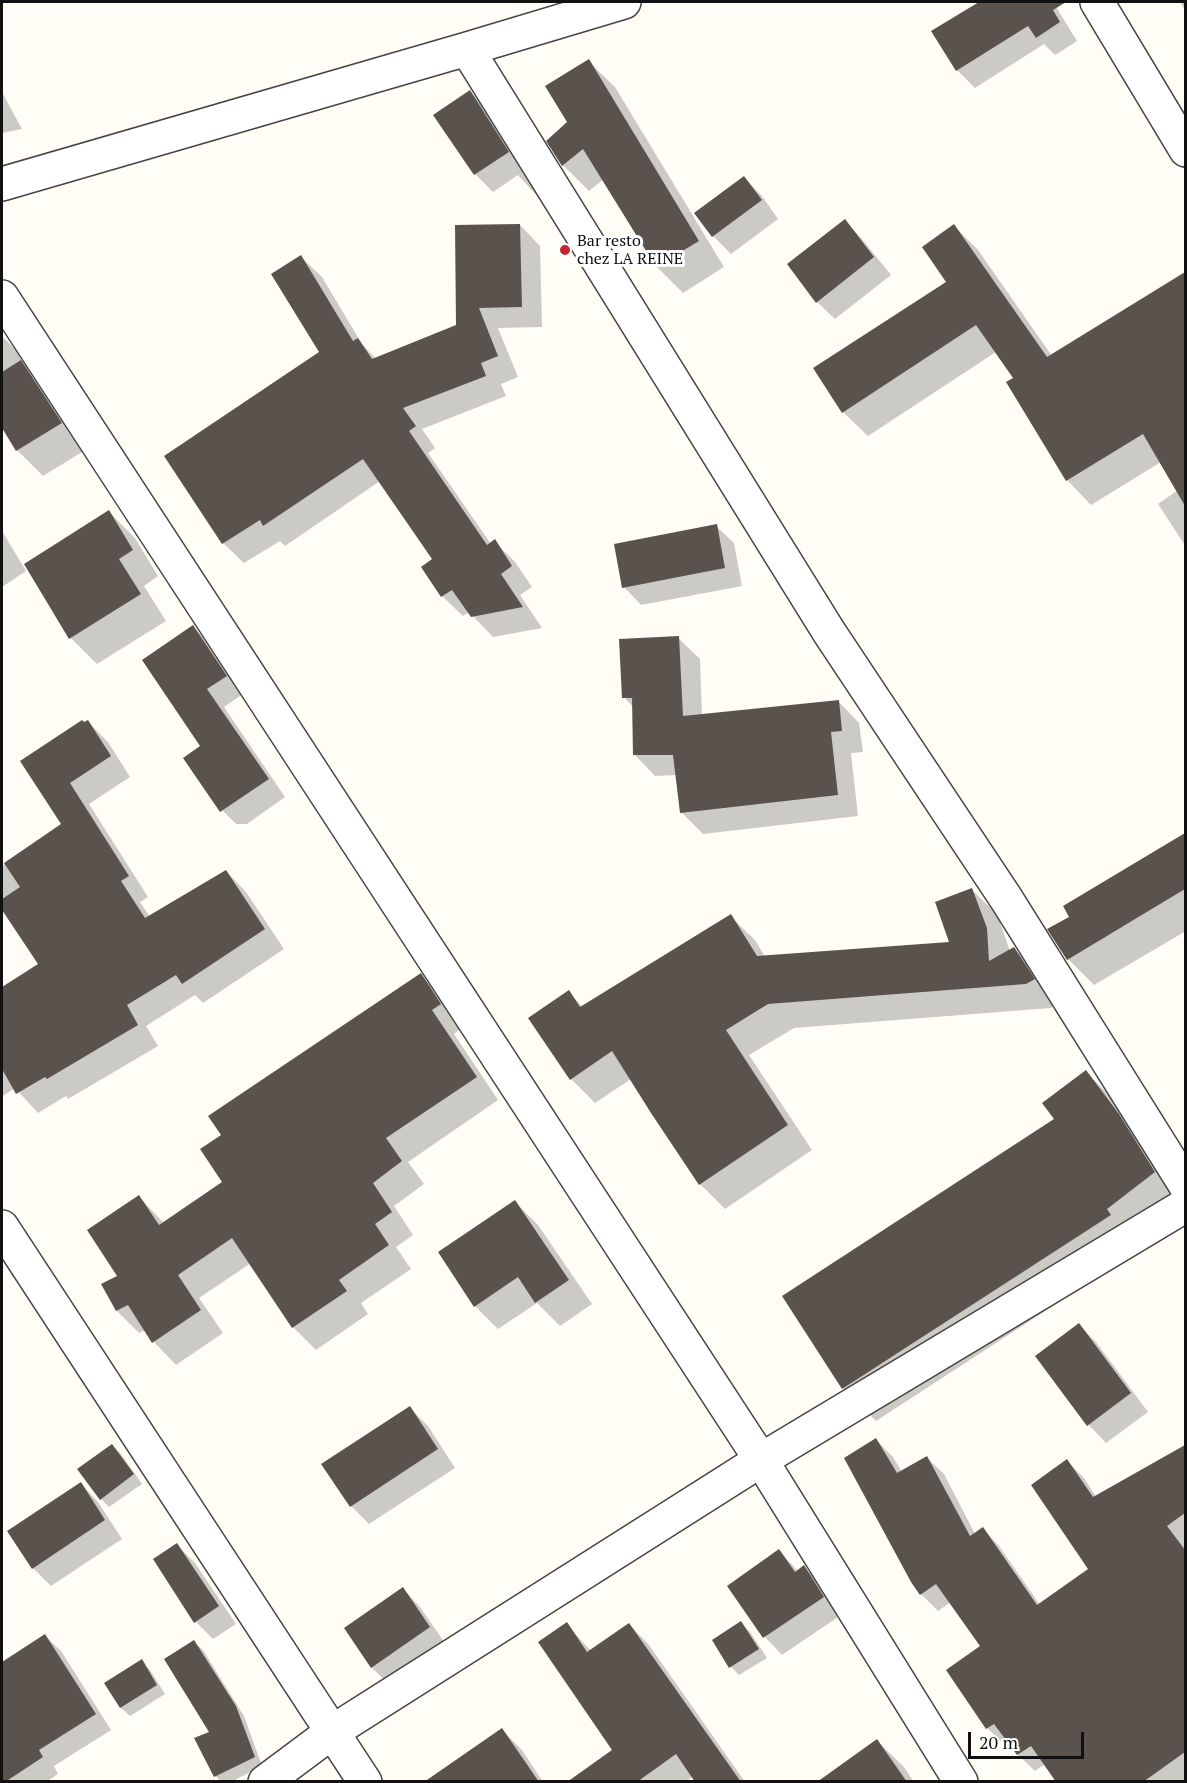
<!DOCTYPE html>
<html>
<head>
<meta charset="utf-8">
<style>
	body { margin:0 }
	#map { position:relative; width:1187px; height:1783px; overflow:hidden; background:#fffdf5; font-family:"PT Serif",serif }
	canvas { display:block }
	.frame { position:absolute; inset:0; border:3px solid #111; pointer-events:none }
	.scale { position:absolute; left:968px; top:1732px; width:116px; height:27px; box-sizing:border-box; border:3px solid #111; border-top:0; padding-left:8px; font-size:18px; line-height:21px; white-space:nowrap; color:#111; -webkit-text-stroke:4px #fff; paint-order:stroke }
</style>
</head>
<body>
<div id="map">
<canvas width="1187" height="1783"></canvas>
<div class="frame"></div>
<div class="scale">20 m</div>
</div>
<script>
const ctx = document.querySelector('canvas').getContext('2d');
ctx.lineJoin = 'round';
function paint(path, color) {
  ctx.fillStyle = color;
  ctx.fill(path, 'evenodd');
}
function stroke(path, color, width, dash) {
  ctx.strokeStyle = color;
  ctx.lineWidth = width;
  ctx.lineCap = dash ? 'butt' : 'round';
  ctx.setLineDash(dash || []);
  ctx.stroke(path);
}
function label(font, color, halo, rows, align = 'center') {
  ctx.font = font + ' "PT Serif",serif';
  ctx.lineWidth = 6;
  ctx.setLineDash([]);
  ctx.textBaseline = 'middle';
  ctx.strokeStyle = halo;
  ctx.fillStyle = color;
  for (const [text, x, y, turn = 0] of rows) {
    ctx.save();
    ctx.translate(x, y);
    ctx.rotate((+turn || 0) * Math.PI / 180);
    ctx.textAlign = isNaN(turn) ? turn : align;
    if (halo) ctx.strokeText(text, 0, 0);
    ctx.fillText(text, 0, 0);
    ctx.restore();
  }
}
paint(new Path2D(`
	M981,2H1053L1077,41L1055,55L1044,44L975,88L957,70L933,32Z
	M1180,2H1186V12Z
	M588,61L615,87L724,267L683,293L657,267L604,179L589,191L563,165L548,141L569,123Z
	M2,92L3,94L22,129L2,133Z
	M470,92L488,110L525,170L522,172L540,199L518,175L493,192L475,174Z
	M744,178L762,196L778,219L731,254L713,236Z
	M845,221L862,239L891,275L835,319L817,302Z
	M520,225L540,246L542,327L498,328L518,377L501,384L506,396L422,429L435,448L428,453L491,544L494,541L515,562L532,587L520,595L542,628L493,637L469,612L463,616L442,596L434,559L380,481L285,546L280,541L244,563L223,543L321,353L301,257L322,277L362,344L376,359L457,326Z
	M954,226L978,250L1052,356L1186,274V547L1158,504L1178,490L1161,462L1091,505L1067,480L1015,378L996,352L868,436L843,412L948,282Z
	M2,336L15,349L28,369L47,388L87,449L43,476L17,450L2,425Z
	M109,512L135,538L158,576L144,586L166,621L97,664L71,638Z
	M716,526L734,543L742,586L641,605L624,587Z
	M2,531L26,571L2,587Z
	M193,627L211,645L243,694L224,707L285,797L247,824H236L218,806L202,747Z
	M678,638L700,659L702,716L838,701L859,723L863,752L851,753L858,816L703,834L681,812L677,775L655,776L634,754L633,707L624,697Z
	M88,722L108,742L130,777L89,804L148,897L140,902L150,917L226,871L246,892L284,949L203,1003L195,995L146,1026L158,1046L68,1099L66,1096L38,1113L15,1088L3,1096L2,1094V989L40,965L2,907V866L63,825L22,762Z
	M1186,835V931L1094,985L1068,959L1071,917L1065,907Z
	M972,890L997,914L1010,951L1014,949L1039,974L1058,1004L1051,1008L794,1028L749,1055L812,1150L725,1209L700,1184L631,1079L595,1103L571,1079L568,992L583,1007L730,916L755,940L765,957L951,943Z
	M421,975L443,998L463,1027L454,1034L498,1100L408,1162L424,1184L394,1206L413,1235L396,1247L411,1269L361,1303L368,1314L316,1350L293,1327L251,1263L199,1298L223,1333L176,1365L154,1342L146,1330L139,1333L117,1311L103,1285L119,1276L139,1197L164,1223L224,1183L223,1136Z
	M1086,1072L1118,1104L1186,1204L1142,1248L876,1421L843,1388L784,1296L1056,1119Z
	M515,1202L538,1225L592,1304L560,1326L537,1303L498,1329L475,1306Z
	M1079,1325L1096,1342L1148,1412L1106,1443L1089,1425L1037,1357Z
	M410,1408L428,1426L455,1468L369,1524L351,1506Z
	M876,1440L893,1457L902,1472L927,1458L944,1474L975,1534L983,1529L999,1546L1040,1605L1090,1569L1067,1461L1084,1478L1096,1497L1186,1446V1782H1058L1045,1764L1035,1771L1018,1755L1008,1741L1004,1744L987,1728L982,1647L951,1602L938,1611L921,1594L912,1581Z
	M112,1445L121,1454L142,1484L109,1507L101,1499Z
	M81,1484L98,1502L122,1539L51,1586L33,1568L9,1531Z
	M177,1545L195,1563L236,1624L213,1639L196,1622Z
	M779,1551L798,1571L804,1567L822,1585L841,1615L782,1655L765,1637L729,1586Z
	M403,1589L420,1607L447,1646L390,1685L372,1668L346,1629Z
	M741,1623L750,1632L767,1658L739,1675L731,1667Z
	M566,1624L591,1651L629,1624L649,1645L745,1782H696L693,1776L686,1782H570L614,1751Z
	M45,1636L61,1651L111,1730L54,1766L58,1774L46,1782H2V1664Z
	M194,1642L203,1650L244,1716L262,1766L231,1782H221L216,1776L196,1739L211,1733Z
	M141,1661L150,1670L165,1694L130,1716L121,1708L106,1683Z
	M502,1730L522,1750L543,1782H427Z
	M877,1741L904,1767L914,1782H826Z`), '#0003');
paint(new Path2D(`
	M979,2H1066L1053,10L1060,22L1036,38L1028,26L956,71L931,31Z
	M589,59L699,241L656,267L583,149L562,166L546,141L567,122L545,86Z
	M470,90L509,152L474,175L433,115Z
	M744,176L762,200L712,237L694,213Z
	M845,219L874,257L816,303L787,264Z
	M520,224L522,307L479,308L498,356L481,363L486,376L403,408L416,426L409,431L487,545L495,539L512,566L501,574L523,607L471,617L452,590L441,597L421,567L432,559L363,459L263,526L260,520L222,544L164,456L319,352L271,274L301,255L353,341L358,338L372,359L456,325L455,225Z
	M954,224L1047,357L1185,272V506L1143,434L1066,481L1006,382L1013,378L976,325L842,413L813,368L946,282L922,247Z
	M21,360L62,423L16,451L2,428V372Z
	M109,510L133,550L119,559L141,594L69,639L24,564Z
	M717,524L725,568L622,588L614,544Z
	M193,625L227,676L207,689L269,779L220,812L183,758L200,746L142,660Z
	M679,636L683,716L839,700L842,731L831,732L838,795L680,813L673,755H633L632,698H622L619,639Z
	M82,720L84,722L88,720L111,756L70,783L129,876L121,881L145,918L226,870L265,929L182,984L176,975L127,1005L138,1025L47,1079L45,1077L16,1094L2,1069V987L38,964L2,910V899L20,887L4,863L61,824L20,761Z
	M1185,833V889L1067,960L1047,929L1069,917L1063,906Z
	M972,888L987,928L989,961L1014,947L1035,979L1026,984L768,1004L726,1030L788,1125L699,1185L651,1113L612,1051L570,1080L528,1018L569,990L580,1007L731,914L757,956L949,942L935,902Z
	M421,973L441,1004L432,1010L477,1077L386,1138L402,1161L373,1183L392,1212L375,1224L389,1245L339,1280L347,1291L292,1328L232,1238L178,1275L201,1310L152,1343L128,1305L116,1311L101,1284L117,1276L87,1230L139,1195L159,1225L222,1182L200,1149L221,1135L208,1116Z
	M1086,1070L1119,1114L1155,1172L1107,1209L1111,1215L842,1389L782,1296L1054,1119L1042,1103Z
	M515,1200L569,1280L535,1303L518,1277L474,1307L438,1252Z
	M1079,1323L1131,1393L1087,1426L1035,1356Z
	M410,1406L438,1449L350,1507L321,1464Z
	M876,1438L897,1473L927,1456L970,1536L983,1527L1037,1605L1088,1569L1031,1485L1067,1459L1093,1497L1185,1445V1513L1167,1526L1185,1550V1752L1143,1782H1056L1031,1746L1017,1755L994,1724L986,1729L946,1670L980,1646L936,1584L920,1595L911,1582L844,1458Z
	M112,1444L134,1474L100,1500L77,1469Z
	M81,1482L105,1520L32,1569L7,1531Z
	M177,1543L219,1606L194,1623L153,1559Z
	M779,1549L795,1572L804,1565L824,1597L763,1638L727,1586Z
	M403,1587L430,1627L371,1668L344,1628Z
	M741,1621L759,1649L729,1668L712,1640Z
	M567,1622L587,1652L629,1623L741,1782H695L676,1754L637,1782H567L612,1750L538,1642Z
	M45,1634L96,1714L39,1750L43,1757L5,1782H2V1662Z
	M194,1640L236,1706L255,1757L214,1777L194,1738L209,1732L164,1659Z
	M142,1659L157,1685L120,1708L104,1683Z
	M502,1728L539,1782H424Z
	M877,1739L907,1782H817Z`), '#5a524d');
const minor = new Path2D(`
	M1097,2L1186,150
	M467,49L829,632L1007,900L1186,1186
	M2,184L467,49L624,2
	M2,297L761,1460L961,1782
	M2,1227L365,1782
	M265,1782L332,1732L761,1460L1186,1205`);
stroke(minor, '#444', 36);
stroke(minor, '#fff', 33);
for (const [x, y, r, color] of [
	[565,250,6,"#c4262e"]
]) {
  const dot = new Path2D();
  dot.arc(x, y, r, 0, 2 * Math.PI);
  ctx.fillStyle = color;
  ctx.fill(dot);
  stroke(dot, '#fff', 2);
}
label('16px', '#111', '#fff', [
	["Bar resto",577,241],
	["chez LA REINE",577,259]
], 'left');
</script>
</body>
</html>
